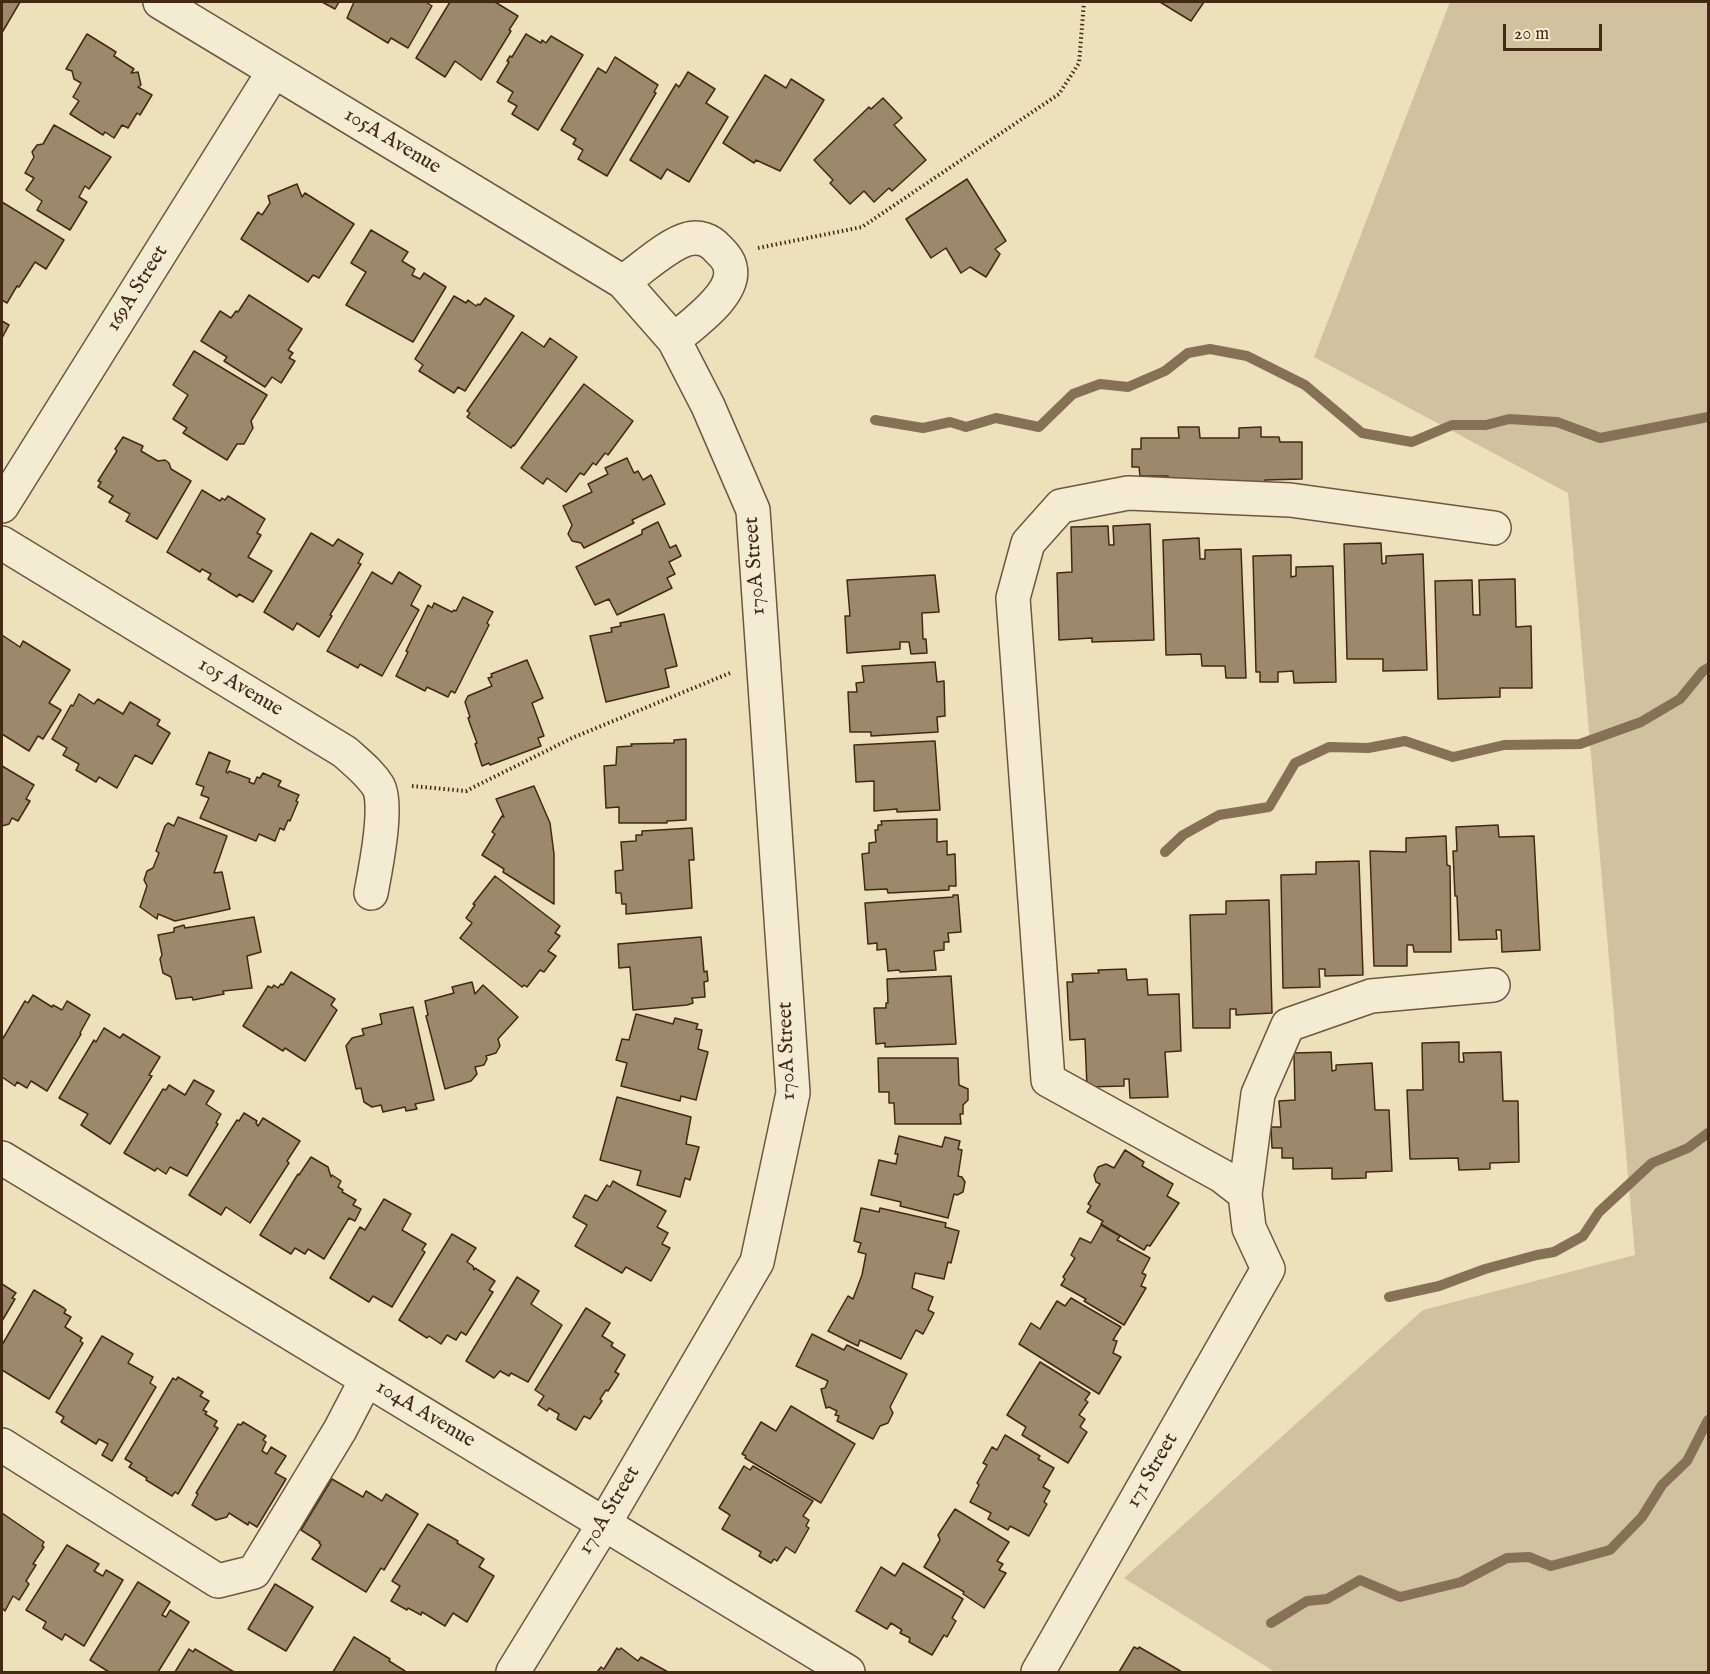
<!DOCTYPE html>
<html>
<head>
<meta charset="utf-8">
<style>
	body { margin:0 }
	#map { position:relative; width:1710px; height:1674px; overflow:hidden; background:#ece1bb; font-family:"IM FELL English",serif }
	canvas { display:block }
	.frame { position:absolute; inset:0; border:3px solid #452814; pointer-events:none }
	.scale { position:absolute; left:1503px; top:24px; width:99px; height:27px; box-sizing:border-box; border:3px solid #452814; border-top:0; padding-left:8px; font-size:18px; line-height:21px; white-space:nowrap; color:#452814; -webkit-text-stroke:4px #f3ecd3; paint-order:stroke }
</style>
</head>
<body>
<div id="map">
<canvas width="1710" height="1674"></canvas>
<div class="frame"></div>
<div class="scale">20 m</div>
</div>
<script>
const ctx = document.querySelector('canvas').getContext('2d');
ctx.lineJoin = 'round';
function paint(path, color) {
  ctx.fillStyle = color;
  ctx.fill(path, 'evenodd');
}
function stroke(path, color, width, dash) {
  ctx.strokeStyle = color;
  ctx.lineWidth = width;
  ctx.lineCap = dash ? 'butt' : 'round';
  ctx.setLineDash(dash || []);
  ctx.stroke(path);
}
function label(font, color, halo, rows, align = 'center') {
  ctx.font = font + ' "IM FELL English",serif';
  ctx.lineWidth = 6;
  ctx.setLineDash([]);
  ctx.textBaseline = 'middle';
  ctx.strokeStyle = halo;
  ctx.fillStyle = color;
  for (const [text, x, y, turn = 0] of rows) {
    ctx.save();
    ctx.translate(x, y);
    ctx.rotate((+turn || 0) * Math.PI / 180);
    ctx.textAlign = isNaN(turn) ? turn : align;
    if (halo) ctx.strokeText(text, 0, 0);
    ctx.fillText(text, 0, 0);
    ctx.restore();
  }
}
paint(new Path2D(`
	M1450,2H1708V1672H1275L1124,1578L1423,1310L1635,1255L1568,493L1314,357Z`), '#d0c29f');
stroke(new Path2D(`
	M875,420L923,428L950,422L966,427L996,418L1039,427L1073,394L1100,384L1128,387L1165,371L1188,353L1210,349L1247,356L1305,385L1362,433L1412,442L1452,425H1486L1509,419L1557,422L1600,438L1708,417
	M1165,852L1183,835L1219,815L1269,807L1295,763L1329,747L1368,748L1405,741L1453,757L1504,745L1580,744L1641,722L1680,699L1703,671L1708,668
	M1389,1297L1439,1286L1485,1269L1537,1255L1554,1252L1583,1236L1599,1212L1652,1163L1688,1148L1708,1133
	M1271,1623L1307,1601L1327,1599L1360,1580L1400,1597L1461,1582L1507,1558L1529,1557L1551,1566L1610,1550L1642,1517L1662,1485L1687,1461L1708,1420`), '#877156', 10);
const building = new Path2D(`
	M2,2H20L3,31L2,30Z
	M322,2H339L335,9Z
	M354,2H426L432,6L408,48L391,38L388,43L347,18Z
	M450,2H495L518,16L509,30L511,31L481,80L455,61L445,77L416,58Z
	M1160,2H1204L1191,21Z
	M87,34L116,52L114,56L134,69L131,73L138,72L141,85L138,87L152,95L140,115L137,113L128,128L122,125L114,138L105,132L103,135L70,114L79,101L73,97L81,83L74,79L72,71L66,69Z
	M526,34L541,43L542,40L546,43L551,36L583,55L538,130L512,114L517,106L508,101L513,92L497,82L509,62L507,61L510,56L512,57Z
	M615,57L658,85L654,92L656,93L607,176L578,159L583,150L573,144L576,139L561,130L598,68L606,73Z
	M688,72L715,89L706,103L728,117L689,182L667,169L661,179L630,160L676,84L679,87Z
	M765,75L786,88L791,79L824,100L780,171L756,160L754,163L723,143Z
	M883,98L902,118L894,125L926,160L892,191L889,188L874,202L864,191L850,204L830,183L833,180L814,160L869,107L871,109Z
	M54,125L111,157L89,189L85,186L79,197L87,202L70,230L37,210L42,201L26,190L34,178L25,173L34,157L32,152L37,145L43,144Z
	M967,179L1006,241L995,249L1000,254L986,277L970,267L961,273L946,248L931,258L906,219Z
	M297,184L302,197L305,193L354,224L319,278L313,275L308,282L241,239L258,212L262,215L270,203L268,196Z
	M2,202L64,240L46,269L35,262L19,287L17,286L7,303L2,300Z
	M371,230L408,252L402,261L415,269L412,275L420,279L424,273L446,287L413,342L346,305L366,272L351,263Z
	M249,295L302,329L288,350L293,353L289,358L295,361L281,383L272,377L265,387L224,361L227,357L201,341L220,311L231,318L236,311L238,312Z
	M454,296L466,303L468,300L476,306L478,304L480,305L485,298L514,316L465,391L458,387L454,393L419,371L423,365L415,359Z
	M2,321L9,325L2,338Z
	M522,332L544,347L550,338L577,357L514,446L513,445L511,448L467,417L470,413L467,411Z
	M194,351L267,395L251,421L253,428L244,444H237L227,460L183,433L187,428L173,419L188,395L173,385Z
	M584,384L633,421L608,455L605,453L596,465L593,463L584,475L580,473L566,492L547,478L543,484L521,468Z
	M1178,427H1199L1200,438H1239V428L1261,427V437H1279L1280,442H1302V479L1265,480V484L1168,479V476H1140L1139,467H1132V449H1141V438H1179Z
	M123,437L143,446L141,451L158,461L165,460L169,463L171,469L191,481L157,539L126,521L130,514L109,502L113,496L98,487L101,482L98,481L117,451L115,449Z
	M627,458L634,473L638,471L643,480L651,475L665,504L632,520L634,523L584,548L581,543L572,541L568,534L572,525L563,506L592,492L588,484L608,474L605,468Z
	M202,490L220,501L222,498L225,500L228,496L265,519L257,533L261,535L248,557L272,571L253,602L239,594L237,597L208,579L211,574L202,569L200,572L167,552Z
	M658,522L670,548L676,545L681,556L669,562L675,574L667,578L672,588L617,615L609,599L595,605L576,567L642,534V530Z
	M1150,524L1154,640L1092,642V638L1059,640L1057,573L1072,572L1071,527L1108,526L1109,545H1114L1113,526Z
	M311,533L333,546L338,539L363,554L358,563L361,564L330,615L332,616L319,637L297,623L293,630L264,612Z
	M1199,538L1200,559H1205V550L1241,549L1246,678H1226L1225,666H1202L1201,654L1166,655L1163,540Z
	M1381,543L1382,564L1386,563V556L1423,554L1427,670L1383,671V659H1347L1344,544Z
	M1291,555V577L1296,576V567L1333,566L1336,682L1294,683L1293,671L1278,672V682H1260V672H1256L1253,556Z
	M372,572L392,584L399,572L421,586L411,605L419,610L382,676L360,664L358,668L327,651Z
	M935,575L939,612L922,613L923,639H926L927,653L911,654L909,642H900V649L847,653L845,616H850L847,580Z
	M1515,579L1516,627L1531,626L1532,688H1500V697L1438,699L1435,581L1472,580L1473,615H1480L1479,580Z
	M463,597L493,612L487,623L489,625L455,693L451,691L448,697L427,687L425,691L396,676L408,652L406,651L428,605L432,608L434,603L452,612L454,610L456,611Z
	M664,614L677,666L665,669L669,687L606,702L590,636L612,632L611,628L621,626L620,623Z
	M2,635L20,647L23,641L70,670L49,703L61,710L43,739L38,736L29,751L2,734Z
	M527,660L543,698L532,703L544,736L538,738L541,746L490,765L489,763L482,766L475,744L477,743L468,718L470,717L465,702L468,696L492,686L488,678L492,677L491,674Z
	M935,662L937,682L944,681L945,716L937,717L938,732L871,736V732H850L848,692H857L856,683L864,682L862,666Z
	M79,694L94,704L98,699L123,714L130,702L160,720L157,725L170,733L152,764L135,755L117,788L99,777L96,782L76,770L79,764L63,755L67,748L52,739L71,705L73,706Z
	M686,739V820L667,821V823H619V807L606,808L604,766L616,765L617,747L632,746L631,744L674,743V740Z
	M935,741L940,810L897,812V809L874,811V781L856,782L854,745Z
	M209,752L230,761L226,772L228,773L229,771L250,779L249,782L254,784L257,777L260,778L263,773L281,781L278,786L299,795L296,801L298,802L290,821L288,820L284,830L280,828L275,841L259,834L256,841L200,818L209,798L201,795L204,787L196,784Z
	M2,766L34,785L26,799L30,801L18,821L12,818L9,824L2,826Z
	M534,786L550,823L554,854V904L503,872L504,869L482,855L495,834L492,832L502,816L504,817L496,799Z
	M178,817L227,836L214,873L222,872L230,909L175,921L158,914L157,919L140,907L147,886L144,880L147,871L153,868L159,853L156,851L165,826L168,823L174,826Z
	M937,819V842L947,841V855L955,854L956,886H949V890L888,893L887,889L865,890L862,854L869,853V843L876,842L875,830H878V825H882L881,821Z
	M1498,825L1499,837L1534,836L1540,950L1502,952L1501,930H1496L1497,939L1459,940L1457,896H1455L1453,851H1457L1456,827Z
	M692,828L694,860H689L692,908L626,914V904H622L621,893H616L615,871L623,870L621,842L636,841V835H642V831Z
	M1446,836L1447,865L1450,866L1451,952H1414L1413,945H1407V966H1374L1370,851L1406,852V838Z
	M1359,861L1363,975L1325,976V969H1319L1320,987L1283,988L1281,875L1316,874V862Z
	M495,876L560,926L555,933L560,936L548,951L556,956L544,972L540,970L527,987L524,985L522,987L460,938L472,923L466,918L475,905L473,904Z
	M953,895H958L961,932L948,933L949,942H944V950L934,951L936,970L900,972L899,970L888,971L886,949L877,950V943L868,944L865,903L953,897Z
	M1269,900L1272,1013L1236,1015V1009H1230V1028H1193L1190,915L1226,914V901Z
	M254,917L261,952L247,956L252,988L223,991L224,994L193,1000L192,997L176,999L171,977L163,973L160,959L162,955L158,935L174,932V928L184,925L185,928Z
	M701,937L704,972L707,971L708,981L704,982L705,997L692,998L693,1003L687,1005L633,1010L630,967L619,968L618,944Z
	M1126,969L1127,980L1147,979L1148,995L1179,994L1181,1051L1165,1052L1168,1097L1130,1098L1129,1079H1124V1086L1087,1087L1085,1039L1070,1040L1067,982H1073L1072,974L1099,973L1098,970Z
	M291,972L335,999L331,1005L337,1010L305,1061L285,1048L283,1051L243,1026L268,986L272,988L274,985L278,988L281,984L283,985Z
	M951,976L956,1044L885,1047V1043L876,1044L874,1008H886V1003H888L887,979Z
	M472,982L475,994L483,985L518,1017L498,1039L500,1046L496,1053L486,1056L487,1059L484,1065L475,1067L477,1074L471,1081L445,1089L426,1016L428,1015L425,1001L454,993L452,987Z
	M33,995L52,1007L53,1005L62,1010L67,1001L90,1015L80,1033L81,1034L47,1091L31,1081L27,1088L17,1082L15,1086L2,1077V1040L25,1001L28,1003Z
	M413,1007L434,1100L415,1104L417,1109L406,1111L405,1107L383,1112L381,1105L372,1107L364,1102L361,1088L356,1089L346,1046L352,1038L364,1035L362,1029L382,1024L380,1014Z
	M636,1014L673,1024L675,1018L698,1024L696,1029L702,1030L698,1049L708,1052L696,1100L681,1096L680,1101L621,1086L627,1063L616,1060L622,1039L629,1040Z
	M104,1028L120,1038L123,1034L160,1057L149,1075L152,1076L110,1144L81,1125L88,1114L59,1098L94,1040L96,1042Z
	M1459,1042V1062H1464L1463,1053L1501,1052L1503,1101H1518L1519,1162L1490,1163V1169L1459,1170L1458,1158L1410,1159L1407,1090H1423L1422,1043Z
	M1331,1052L1332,1071L1336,1070V1065L1372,1063L1375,1110H1389L1392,1171L1366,1172V1178L1332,1179V1168L1293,1169V1158H1282V1148H1272L1271,1127H1281L1279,1101L1295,1100L1294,1053Z
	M878,1058H958L959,1085L968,1089V1100L963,1105V1114H960L961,1124H895L894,1103H889V1092H879Z
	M194,1080L214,1091L206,1104L221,1114L216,1123L218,1124L187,1176L170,1167L166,1174L157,1168L155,1171L124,1153L163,1089L166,1090L169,1085L185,1095Z
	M617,1097L691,1117L686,1144L699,1147L690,1180L685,1178L680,1197L637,1185L641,1171L600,1160Z
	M244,1113L257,1121L256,1123L258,1126L263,1118L300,1141L287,1161L289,1163L250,1223L226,1207L221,1215L189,1195L237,1120L239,1121Z
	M899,1136L942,1147L945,1137L960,1141L958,1149L962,1150L958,1176L962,1177L965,1182L963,1192L957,1195L954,1194L948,1218L900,1206L901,1202L871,1195L879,1160L896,1164L898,1154H895Z
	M1125,1150L1144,1162L1142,1166L1173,1184L1167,1196L1179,1203L1150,1246L1147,1245L1144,1250L1101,1224L1103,1221L1087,1212L1091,1206L1088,1204L1100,1184L1096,1182L1094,1175L1098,1167L1106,1164L1114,1168Z
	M311,1157L328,1167L331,1177L332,1175L341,1181L338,1187L343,1190L342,1192L356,1200L353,1205L361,1209L355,1221L349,1218L324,1259L308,1249L305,1254L295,1248L291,1254L260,1235L298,1174L299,1175Z
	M613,1181L666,1211L657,1227L668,1233L662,1244L670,1248L651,1281L626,1267L622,1273L575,1246L587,1225L573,1217L585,1195L597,1201L607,1185L610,1187Z
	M384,1199L411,1214L402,1230L426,1244L422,1250L425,1252L392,1307L373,1296L369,1302L330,1278L360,1227L365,1230Z
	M861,1208L879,1212L880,1208L946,1223L945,1227L959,1231L951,1263L948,1262L944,1279L915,1273L912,1288L933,1297L928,1310L934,1313L923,1334L916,1330L901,1359L860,1340L858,1346L828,1331L848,1296L853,1299L862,1275L866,1254L858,1252L861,1243L854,1241Z
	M1101,1225L1120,1236L1117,1240L1150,1258L1142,1273L1146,1275L1141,1286L1146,1288L1124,1325L1084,1301L1086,1299L1061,1285L1065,1279L1063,1277L1075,1258L1071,1255L1080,1238L1091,1243Z
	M452,1234L476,1248L467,1262L473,1266L474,1270L475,1268L495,1281L489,1290L493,1292L466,1335L461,1332L456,1340L447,1335L441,1344L429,1336L427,1338L399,1320Z
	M517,1277L539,1291L531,1304L562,1325L528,1382L511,1373L509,1376L500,1371L494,1378L466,1361Z
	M2,1284L16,1293L12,1298L15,1299L2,1321Z
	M34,1290L64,1308L66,1310L64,1313L71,1317L65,1327L82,1338L80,1341L83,1343L49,1399L2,1370V1345Z
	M1071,1298L1121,1327L1113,1340L1117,1341L1113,1353L1121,1357L1099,1394L1019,1344L1031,1323L1040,1329L1057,1301L1065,1306Z
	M586,1308L610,1323L602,1336L613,1343L611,1346L625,1355L615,1372L619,1374L608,1391L606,1390L600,1399L602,1401L590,1419L584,1416L576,1430L557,1419L559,1414L549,1408L547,1411L538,1405L544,1396L535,1390Z
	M812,1334L844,1350L847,1345L907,1374L890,1407L893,1413L888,1423L880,1426L873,1439L837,1421L839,1416L835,1415L837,1411L829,1407L826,1408L821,1389L825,1388L828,1381L796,1366Z
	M102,1336L133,1354L128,1363L153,1377L150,1383L156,1387L112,1461L102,1455L108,1444L99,1439L96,1444L61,1422L64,1417L56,1412Z
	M1040,1362L1090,1393L1085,1400L1088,1402L1079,1415L1085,1419L1080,1427L1087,1432L1068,1463L1022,1435L1026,1427L1007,1415Z
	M178,1377L203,1392L200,1396L209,1401L203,1410L207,1412L205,1414L217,1421L214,1426L218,1428L178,1494L175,1492L172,1496L146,1480L147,1478L129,1467L132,1463L125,1459L173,1378L176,1380Z
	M791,1406L855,1444L821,1503L745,1458L746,1456L742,1454L761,1422L776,1431Z
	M243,1422L266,1436L263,1440L266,1442L262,1451L267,1454L271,1447L286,1456L275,1473L286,1479L257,1527L249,1522L248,1525L229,1513L227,1517L216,1520L192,1505L198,1494L196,1493L238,1424L241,1425Z
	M1005,1435L1040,1456L1038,1459L1054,1468L1043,1487L1050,1491L1044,1502L1047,1504L1029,1536L1010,1526L1008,1530L988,1519L991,1513L970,1502L979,1485L977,1483L987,1465L983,1463L992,1447L997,1450Z
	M744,1466L750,1470L753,1466L813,1501L803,1516L809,1520L806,1526L809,1528L795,1553L786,1547L777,1561L774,1559L771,1563L759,1556L761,1552L722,1529L730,1515L719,1508Z
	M332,1479L363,1497L366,1491L382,1501L386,1494L418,1514L384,1570L381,1568L366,1592L312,1559L321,1545L319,1543L320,1542L301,1530Z
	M955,1509L1009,1542L997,1561L1003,1564L999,1570L1006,1573L984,1608L963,1594L964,1592L924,1567L940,1540L938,1535Z
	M2,1513L44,1542L42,1546L44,1547L33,1564L36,1565L26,1581L29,1584L19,1600L13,1596L5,1611L2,1608Z
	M428,1524L458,1541L457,1543L484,1559L479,1567L494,1576L467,1622L453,1613L445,1626L422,1612L421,1615L408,1608L407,1610L391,1601L400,1586L392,1581Z
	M67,1545L99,1564L94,1571L103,1576L106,1570L123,1580L84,1646L65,1634L62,1640L43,1628L46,1622L26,1610Z
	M903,1563L963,1599L952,1618L956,1621L947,1637L944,1635L932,1655L909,1642L910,1638L900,1633L902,1630L891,1623L887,1629L856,1611L881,1567L895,1576Z
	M138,1582L170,1602L162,1615L166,1617L170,1610L189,1622L158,1672H109L90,1660Z
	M275,1584L313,1607L286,1651L248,1629Z
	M354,1637L390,1659L389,1661L405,1671L404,1672H333Z
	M1134,1647L1138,1649L1139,1647L1182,1672H1119Z
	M617,1648L619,1650L621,1648L638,1661L641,1657L668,1672H597L601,1667L604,1669Z
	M189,1649L193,1652L195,1649L234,1672H175Z`);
paint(building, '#9c886b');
stroke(building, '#452814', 1.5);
const minor = new Path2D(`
	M160,2L623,282L674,340L708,406L753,510L793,1093L757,1262L604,1524L513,1672
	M623,282C640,270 670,243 688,239C699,236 710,240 717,248C722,253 729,260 730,267C737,294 692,324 674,340
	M2,506L274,71
	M2,543L345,752C357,763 370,773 378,786C389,803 375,872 371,893
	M1493,985L1371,996L1288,1025L1258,1094L1245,1194L1222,1176L1048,1080L1013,598L1028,543L1061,506L1128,493L1290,500L1494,528
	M2,1158L848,1672
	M2,1445L218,1581L254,1572L340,1430L366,1380
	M1038,1672L1268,1269L1249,1228L1245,1194`);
stroke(minor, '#6f563e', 36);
stroke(new Path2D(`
	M758,248L862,227L1059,94L1079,63L1084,2
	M412,786L466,791L572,738L730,673`), '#452814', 4, [1.5, 3]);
stroke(minor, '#f3ecd3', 33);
label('21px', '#452814', '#f3ecd3', [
	["105A Avenue",392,142,31],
	["169A Street",138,289,-58],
	["170A Street",756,566,-94],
	["105 Avenue",240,688,31],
	["170A Street",788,1051,-92],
	["104A Avenue",425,1415,31],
	["171 Street",1153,1471,-60],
	["170A Street",610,1511,-59]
]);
</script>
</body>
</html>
